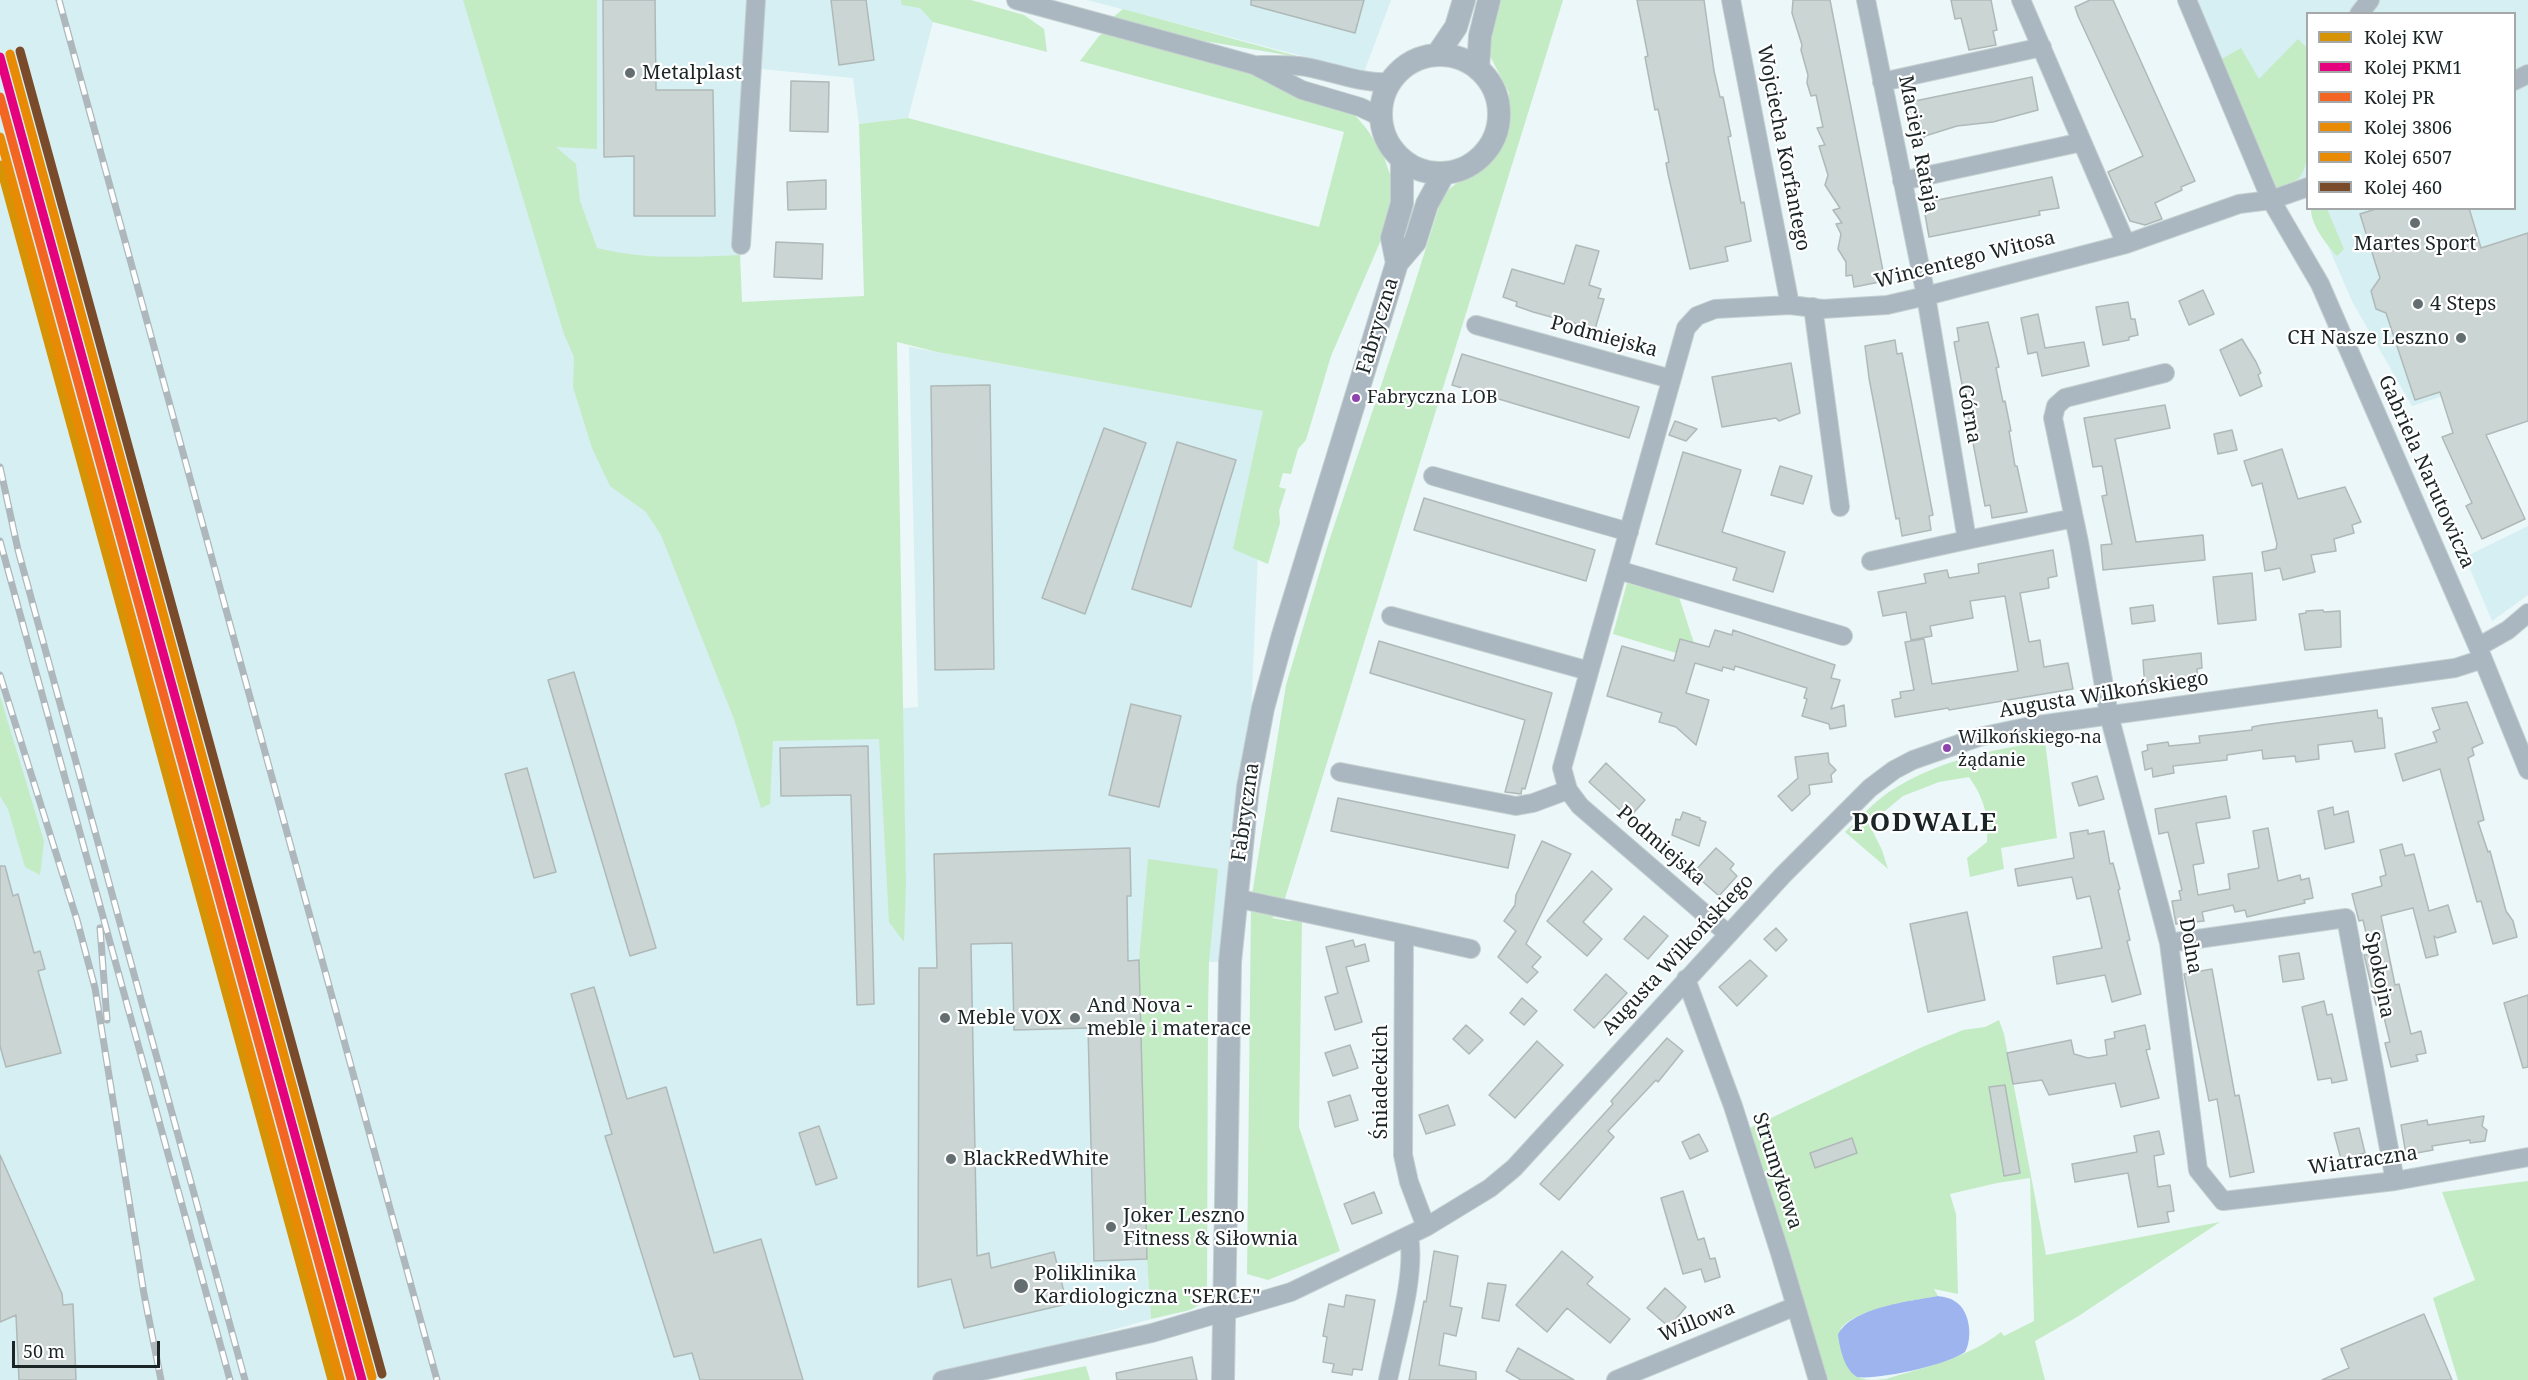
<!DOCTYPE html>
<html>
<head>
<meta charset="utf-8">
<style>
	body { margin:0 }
	#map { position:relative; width:2528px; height:1380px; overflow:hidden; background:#ebf7f8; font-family:"Noto Serif",serif }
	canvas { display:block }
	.legend { position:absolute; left:2306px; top:12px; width:210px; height:198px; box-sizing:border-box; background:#fff; border:2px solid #a4a8a8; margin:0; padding:8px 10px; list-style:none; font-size:18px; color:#1b2526 }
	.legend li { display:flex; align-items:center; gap:12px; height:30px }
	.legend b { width:30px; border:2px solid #a4a8a8 }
	.scale { position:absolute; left:12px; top:1341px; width:148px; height:27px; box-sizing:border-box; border:3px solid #1b2526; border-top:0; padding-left:8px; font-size:18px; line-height:21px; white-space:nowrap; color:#1b2526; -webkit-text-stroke:4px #fff; paint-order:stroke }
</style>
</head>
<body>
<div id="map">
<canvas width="2528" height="1380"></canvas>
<ul class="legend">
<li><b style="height:8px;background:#d69306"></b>Kolej KW</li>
<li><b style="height:8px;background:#e5007d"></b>Kolej PKM1</li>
<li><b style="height:8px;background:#f26522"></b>Kolej PR</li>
<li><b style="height:8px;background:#e88a04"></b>Kolej 3806</li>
<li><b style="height:8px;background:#e88a04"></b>Kolej 6507</li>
<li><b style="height:8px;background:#7a4b2a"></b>Kolej 460</li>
</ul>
<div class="scale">50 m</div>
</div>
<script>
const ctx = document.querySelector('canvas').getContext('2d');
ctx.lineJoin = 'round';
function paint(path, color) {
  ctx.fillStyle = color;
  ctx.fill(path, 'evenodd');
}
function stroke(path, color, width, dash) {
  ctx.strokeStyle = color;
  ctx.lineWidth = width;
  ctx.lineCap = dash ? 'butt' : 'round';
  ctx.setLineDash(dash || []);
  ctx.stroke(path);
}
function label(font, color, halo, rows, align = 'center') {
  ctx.font = font + ' "Noto Serif",serif';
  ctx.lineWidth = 4.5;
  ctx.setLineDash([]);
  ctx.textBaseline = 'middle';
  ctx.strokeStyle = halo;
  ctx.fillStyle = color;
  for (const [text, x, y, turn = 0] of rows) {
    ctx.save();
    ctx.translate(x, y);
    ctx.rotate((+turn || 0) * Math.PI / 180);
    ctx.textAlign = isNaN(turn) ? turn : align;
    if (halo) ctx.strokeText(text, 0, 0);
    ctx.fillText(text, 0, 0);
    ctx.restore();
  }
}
paint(new Path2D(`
	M0,0H937L933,22L908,118L859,124L853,78L752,68L740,263L558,264L894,709L918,707L909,347L1264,411L1248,787L1230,962L1139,961L1147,1259L1151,1319L936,1380H0Z
	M1087,0H1391L1364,72Z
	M2187,0H2528V368L2412,406L2353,303L2312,209L2514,208V14H2308L2307,199L2305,195L2271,200Z
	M2528,526V595L2492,621L2465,557Z`), '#d6eff2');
paint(new Path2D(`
	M463,0H597V149L556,147L576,164L580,201L597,248C644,260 692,257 740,255L742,302L864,296L859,124L908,118L1319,227L1344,132L1080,61L1099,36L1114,26L1105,24L1123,9L1304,58L1116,26L1254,65L1353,113L1366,128L1382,152L1395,188L1387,226L1331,356L1306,440L1298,449L1291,474L1283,473L1279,487L1286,489L1279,511L1280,523L1268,564L1233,549L1263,411L937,352L897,342L906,885L904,942L889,922L879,739L773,741L770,804L761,808L734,719L661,535L646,512L610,486L592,448L573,387L574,357L564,334Z
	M901,0H971L1024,15L1044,29L1047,52L933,22L920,8L902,5Z
	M1500,0H1563L1282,908L1272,918L1288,921L1302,920L1299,1127L1340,1251L1268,1280L1247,1274L1251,901L1286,685L1328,544L1408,305L1443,194L1458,182L1481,171L1503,147L1509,93L1488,52Z
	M2298,39L2307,48C2307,73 2314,155 2302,174C2295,185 2282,189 2271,193L2213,64L2241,48L2259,79Z
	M2311,209H2327L2344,249L2337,256C2326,244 2311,225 2311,209Z
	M1627,583L1679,597L1694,643L1680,639L1676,653L1613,634Z
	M0,696L44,841L40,875L25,867L8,809L0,796Z
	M2045,741L2057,838L2001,848L2004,869L1970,877L1967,858L1987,842C1989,816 1984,798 1969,777L1939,782L1903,796L1869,824L1882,850L1888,869L1845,832C1859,819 1873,803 1889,792C1936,761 1991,750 2045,741Z
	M1148,859L1218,869L1209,962L1208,1011L1207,1301L1190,1310L1151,1319L1147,1259L1139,960Z
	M1999,1020L2004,1034L2046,1255L2220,1222L2077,1317L2035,1341L2045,1380H1876L1886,1379C1925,1367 1968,1358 2001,1332L2004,1336L2034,1321L2030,1178L1997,1183L1950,1194L1956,1214L1958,1294L1934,1289L1938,1296C1911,1301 1859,1308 1841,1328C1839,1349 1844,1379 1871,1380H1818L1741,1132L1920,1048L1963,1030L1985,1027Z
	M2528,1181V1380H2458L2433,1298L2475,1280L2442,1192Z
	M1086,1366L1090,1380H1020Z`), '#c4ecc4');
paint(new Path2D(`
	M1938,1296C1944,1297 1951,1298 1956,1302C1970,1311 1973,1338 1965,1352C1947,1365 1878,1380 1857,1377C1844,1369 1840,1349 1838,1335C1850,1308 1910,1301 1938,1296Z`), '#9db4ee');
const building = new Path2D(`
	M603,0H655L656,90H713L715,216H634V156L604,157Z
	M831,0H866L874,60L839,65Z
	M1251,0H1364L1355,33L1251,5Z
	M1637,0H1704L1714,71L1720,97H1723L1731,136L1728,137L1741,203L1744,202L1751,241L1725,247L1728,261L1690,269L1668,174L1666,163L1669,162L1658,109L1655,110L1645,57L1648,56Z
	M1793,0H1830L1885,281L1854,287L1852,275L1846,276V262L1838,249L1841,234L1836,224L1842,223L1833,210L1840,208L1825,185L1828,175L1819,146L1825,145L1817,128L1823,127L1816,95L1811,96L1807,83L1808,75L1801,50L1802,45L1792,13Z
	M1951,0H1991L1997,30L1993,31L1996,45L1969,50L1961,18L1955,19Z
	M2090,0H2113L2195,181L2181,187L2182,190L2155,203L2162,219L2145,225L2130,221L2108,172L2143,156L2078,16L2075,7Z
	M2032,77L2038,110L1993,122L1957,126L1925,136L1923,139L1912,137L1905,103Z
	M791,81L829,82L828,132L790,131Z
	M2052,177L2059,208L2039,211L2040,215L1929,237L1923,203Z
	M826,180V209L788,210L787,182Z
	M2379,208H2469L2481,248L2528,233V421L2486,435L2525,519L2482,539L2466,506L2472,503L2442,437L2453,433L2440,392L2415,400L2386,313L2376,309L2371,291L2380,278L2360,214Z
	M776,242L823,244L822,279L774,277Z
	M1576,245L1599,251L1589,285L1601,289L1598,298L1604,299L1595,329L1533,312L1516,306L1517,302L1503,297L1512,269L1564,284Z
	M2203,290L2214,314L2189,325L2179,301Z
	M2128,302L2131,319H2135L2138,335L2129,337V340L2103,345L2096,307Z
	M2038,314L2045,348L2084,342L2089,366L2042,376L2037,352L2028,354L2021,318Z
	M1988,322L1999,367L1996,368L2003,402L2005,401L2011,431H2009L2015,466H2017L2027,512L1992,518L1990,505L1985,506L1954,342L1959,341L1957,328Z
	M2242,339L2256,362L2261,373L2258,375L2262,386L2240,396L2220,350Z
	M1895,340L1897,354L1902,353L1933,515L1929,516L1931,530L1902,536L1899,518L1896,519L1869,378L1865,346Z
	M1462,354L1639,407L1629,438L1452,385Z
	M1791,363L1800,413L1779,421L1776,418L1722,427L1712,377Z
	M990,385L994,669L935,670L931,386Z
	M2165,405L2170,428L2115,439L2136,542L2203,535L2205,560L2103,570L2101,545L2112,544L2102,496L2107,495L2102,466L2093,467L2084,418Z
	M1675,421L1697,429L1686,441L1669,435Z
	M1104,428L1146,443L1085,614L1042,598Z
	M2232,430L2237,450L2218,454L2214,434Z
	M1177,442L1236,460L1191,607L1132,589Z
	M2282,449L2298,499L2345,487L2361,522L2352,525L2354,533L2334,539L2336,551L2311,555L2315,572L2283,580L2280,568L2265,571L2262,552L2276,549L2277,544L2262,483L2252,486L2244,461Z
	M1683,452L1741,470L1722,532L1785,552L1773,592L1733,580L1737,568L1656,544Z
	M1780,466L1812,476L1803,504L1771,495Z
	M1424,498L1595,550L1586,581L1414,530Z
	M2053,550L2057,576L2048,578L2049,588L2020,593L2029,642L2040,640L2044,667L2068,663L2073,689L1949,710L1948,708L1895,717L1892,700L1901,698L1900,692L1914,690L1905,642L1924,639L1932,684L2018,671L2005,596L1970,601L1973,618L1930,626L1932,636L1911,640L1906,612L1883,616L1878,592L1926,583L1924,574L1947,570L1949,578L1979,573L1978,564Z
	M2252,573L2256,620L2218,624L2213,577Z
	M2153,605L2155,621L2132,624L2130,608Z
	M2323,610L2324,612L2340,611L2341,647L2305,650L2299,614L2306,613V611Z
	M1715,630L1732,635L1733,630L1835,665L1831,678L1840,680L1831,709L1844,705L1846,726L1830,729L1829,724L1802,716L1807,699L1804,698L1807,688L1735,666L1734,670L1723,667L1722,671L1695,663L1686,693L1709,700L1696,745L1676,727L1659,722L1662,713L1607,696L1622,646L1674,661L1680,639L1709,647Z
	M1379,641L1552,693L1525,789L1522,788L1521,794L1505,792L1525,720L1370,673Z
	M2201,653L2202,668L2197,669L2198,684L2145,690L2143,660Z
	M574,672L656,948L630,956L548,680Z
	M2467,702L2483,743L2472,748L2474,755L2468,758L2484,820L2478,822L2488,852L2490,851L2506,911L2513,921L2517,937L2493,944L2481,901L2477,902L2440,769L2403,781L2395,754L2437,742L2433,732L2440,729L2432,708Z
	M1131,704L1181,716L1159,807L1109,795Z
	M2377,710L2378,718H2382L2385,748L2355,752L2352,741L2318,745L2319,759L2296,762L2295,756L2263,759L2262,750L2227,755V760L2173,766L2174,773L2153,777L2152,768L2145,770L2142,752L2148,750L2147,745L2168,742L2169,746L2200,743L2199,736L2252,730V727L2262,725Z
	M868,746L874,1004L857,1005L851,795L781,796L780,748Z
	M1828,753L1829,763L1836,770L1831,775L1832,782L1809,785L1810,794L1792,811L1778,796L1798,778L1795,757Z
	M1606,763L1645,800L1629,818L1589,782Z
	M527,768L556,872L534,878L505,774Z
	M2097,776L2104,799L2079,806L2072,783Z
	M2226,796L2230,818L2196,823L2204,863L2193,865L2198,895L2230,889L2228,874L2259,868L2253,831L2268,828L2278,881L2300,875L2301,880L2309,878L2313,898L2304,900L2305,903L2247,917L2245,910L2235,912L2233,905L2202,912L2204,921L2176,924L2172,901L2181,900L2179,891L2182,890L2168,832L2159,834L2155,809Z
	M1338,798L1515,835L1508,868L1331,831Z
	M2333,807L2334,815L2348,811L2354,842L2325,849L2318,811Z
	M1683,812L1700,818V820L1706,822L1699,846L1672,835L1676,819L1680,820Z
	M2088,830V834L2104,831L2110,864L2113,863L2120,889L2118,890L2130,940L2127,941L2141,994L2112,1002L2105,975L2057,984L2053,957L2102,948L2090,896L2077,899L2072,877L2018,886L2015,869L2074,858L2070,833Z
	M1542,841L1571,854L1526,944L1541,957L1532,967L1538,972L1527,983L1498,957L1516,931L1504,921L1515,905L1516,895Z
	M2402,844L2405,856L2414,854L2429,911L2448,905L2456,932L2437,938L2434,936L2438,955L2426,958L2413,908L2381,916L2395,985L2399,984L2411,1034L2421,1031L2426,1053L2416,1055L2418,1061L2391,1067L2385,1043L2390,1042L2381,1005H2376L2364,955L2371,954L2363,920L2359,921L2352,894L2382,886L2380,877L2386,875L2380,850Z
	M1130,848L1131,896H1127L1128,961L1139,960L1147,1259L1094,1261L1088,1028L1014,1030L1012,943L971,944L977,1256L989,1253L991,1268L1054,1252L1067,1304L964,1328L951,1279L918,1287L919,968H937L934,854Z
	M1716,848L1734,864L1730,869L1737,876L1719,896L1693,873Z
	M0,866H5L13,896L18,894L34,953L40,951L45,969L38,971L61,1053L6,1067L0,1046Z
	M1592,871L1612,889L1583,922L1602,939L1587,956L1547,921Z
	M1967,912L1985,1000L1928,1012L1910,924Z
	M1644,916L1668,936L1648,959L1624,939Z
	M1776,928L1787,940L1776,951L1764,939Z
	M1353,940L1355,947L1365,944L1369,961L1346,967L1362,1022L1335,1030L1325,997L1338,993L1326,947Z
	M2299,953L2304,979L2283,982L2279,956Z
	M1750,960L1767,976L1737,1006L1719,987Z
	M2212,969L2235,1096L2239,1095L2254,1172L2230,1177L2217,1099L2209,1101L2184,974Z
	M1606,974L1627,993L1594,1028L1574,1010Z
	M594,987L627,1099L666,1087L714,1253L761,1239L803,1380H700L692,1353L674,1357L605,1136L612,1134L571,994Z
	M2528,995V1067L2523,1068L2504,1003Z
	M1522,998L1537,1011L1524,1025L1510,1013Z
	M2324,1001L2327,1015L2332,1014L2347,1080L2332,1083L2331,1078L2318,1080L2302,1007Z
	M1466,1025L1483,1040L1469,1054L1453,1039Z
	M2145,1025L2150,1049L2146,1050L2159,1098L2121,1107L2115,1083L2049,1095L2042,1080L2013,1084L2007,1053L2071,1040L2074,1054L2088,1058L2107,1055L2105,1040L2115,1038L2114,1032Z
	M1667,1038L1683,1051L1658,1082L1656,1080L1608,1131L1614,1137L1559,1200L1540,1184L1613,1104L1611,1101Z
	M1537,1041L1563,1065L1515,1118L1489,1095Z
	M1350,1045L1358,1068L1333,1076L1325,1053Z
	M2005,1085L2020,1173L2004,1176L1989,1087Z
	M1350,1095L1358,1120L1335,1127L1328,1102Z
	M1448,1105L1455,1125L1426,1134L1419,1115Z
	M2484,1116L2482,1126L2487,1130L2485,1141L2470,1143V1140L2432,1146L2433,1150L2406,1155L2401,1125L2427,1120L2428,1125Z
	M819,1126L837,1178L816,1185L799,1133Z
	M2359,1128L2365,1153L2341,1159L2334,1133Z
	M2159,1131L2164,1154L2154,1156L2158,1187L2170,1185L2174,1211L2167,1212L2169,1222L2138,1227L2128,1173L2075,1182L2072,1164L2137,1152L2134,1136Z
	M1699,1134L1708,1151L1690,1159L1682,1142Z
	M1852,1138L1857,1153L1815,1168L1810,1153Z
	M0,1155L62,1294L63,1305L73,1304L76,1380H19L16,1315L0,1322Z
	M1683,1191L1698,1240L1704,1238L1710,1259L1715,1258L1720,1277L1705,1282L1701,1269L1683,1274L1661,1198Z
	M1374,1192L1382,1213L1352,1224L1344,1204Z
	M1434,1251L1458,1256L1450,1306L1462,1308L1456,1336L1444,1333L1439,1365L1476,1372V1380H1409L1424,1301L1426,1302Z
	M1562,1251L1593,1277L1587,1284L1630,1319L1610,1343L1567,1308L1547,1332L1516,1305Z
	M1488,1283L1506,1285L1499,1321L1482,1318Z
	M1665,1288L1686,1307L1669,1327L1647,1308Z
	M1346,1295L1375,1300L1362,1370L1353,1369L1352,1375L1332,1372L1334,1364L1323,1362L1327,1337L1323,1336L1329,1304L1344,1307Z
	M2424,1314L2452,1380H2322L2349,1368L2341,1349Z
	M1518,1348L1574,1380H1521L1506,1371Z
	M1192,1357L1197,1380H1117L1116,1373Z`);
paint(building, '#cbd5d4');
stroke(building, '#afb9b8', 1.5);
const minor = new Path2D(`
	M1016,0L1254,65L1302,90L1360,107L1381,117
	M1731,0L1790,305
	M1866,0L1926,296L1967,540L2074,518
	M2021,0L2126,244
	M2187,0L2271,200L2320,284L2478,647L2528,770
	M2359,14L2370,0
	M1259,65C1274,65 1291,64 1306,67C1334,72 1362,84 1390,82
	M2514,81L2528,74
	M1882,82L2042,47
	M1902,181L2082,142
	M741,245L756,0
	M1813,307L1840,507
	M1476,325L1671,379
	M2165,373L2065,398L2056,406L2053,418L2079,542L2109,715L2169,943L2198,1170L2223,1201L2395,1181L2528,1157
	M1433,476L1629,532
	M1871,561L1967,540
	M1618,570L1843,636
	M1391,616L1589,671
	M2478,647L2508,630L2528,613
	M1340,772L1516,806L1533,803L1568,790
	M1235,898L1404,934L1403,1155L1409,1182L1426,1227
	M1404,934L1471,949
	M1728,934L1580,806L1568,790L1562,768L1686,328L1697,316L1715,309L1790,305L1823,309L1854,307L1887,305L1926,296L2126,244L2239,204L2271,200L2308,187
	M2169,943L2346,918L2395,1181
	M1686,979L1733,1106L1780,1253L1818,1380
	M942,1380L1152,1333L1291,1292L1426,1227L1490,1188L1514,1168L1783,875L1870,788L1894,770L1913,760L1979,737L2031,726L2455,668L2483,659
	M1388,1380C1396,1339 1416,1276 1409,1236
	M1616,1380L1796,1306`);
const tertiary = new Path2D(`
	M1437,55L1456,27L1464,0
	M1381 114a59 59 0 1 1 118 0a59 59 0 1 1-118 0Z
	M1478,69L1480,36L1489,0
	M1397,263L1392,238L1402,203V160
	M1223,1380L1230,962L1248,787L1263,708L1283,635L1397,263L1415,242L1427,204L1444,173`);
stroke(minor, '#c6d0d1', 20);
stroke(tertiary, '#c6d0d1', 24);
stroke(minor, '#aab7c0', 18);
stroke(tertiary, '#aab7c0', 22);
const rail = new Path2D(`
	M59,0L437,1380
	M0,467L18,550L245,1380
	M0,541L230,1380
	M0,675L77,920L95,988L144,1294L161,1380
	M100,928L107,1020`);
stroke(rail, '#aeb8bc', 7);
stroke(rail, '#fff', 4.5, [14]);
stroke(new Path2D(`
	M0,165L332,1380`), '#d69306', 9);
stroke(new Path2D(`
	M0,57L362,1380`), '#e5007d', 9);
stroke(new Path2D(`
	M0,97L351,1380`), '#f26522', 9);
stroke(new Path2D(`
	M10,54L372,1377`), '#e88a04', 9);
stroke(new Path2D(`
	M0,137L340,1380`), '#e88a04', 9);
stroke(new Path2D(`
	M20,51L382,1374`), '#7a4b2a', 9);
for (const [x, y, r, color] of [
	[630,73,6,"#646e70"],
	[2415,223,6,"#646e70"],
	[2418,304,6,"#646e70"],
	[2461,338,6,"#646e70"],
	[1356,398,5,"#8e44ad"],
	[1947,748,5,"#8e44ad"],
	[945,1018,6,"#646e70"],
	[1075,1018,6,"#646e70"],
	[951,1159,6,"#646e70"],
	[1111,1227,6,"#646e70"],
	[1021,1286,8,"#646e70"]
]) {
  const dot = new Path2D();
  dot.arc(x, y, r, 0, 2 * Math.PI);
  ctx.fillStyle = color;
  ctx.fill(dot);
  stroke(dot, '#fff', 2);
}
label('18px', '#1b2526', '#fff', [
	["Fabryczna LOB",1367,398],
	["Wilkońskiego-na",1958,738],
	["żądanie",1958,761]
], 'left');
label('20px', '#1b2526', '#fff', [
	["Metalplast",642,73],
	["Martes Sport",2415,244,"center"],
	["4 Steps",2430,304],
	["CH Nasze Leszno",2449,338,"right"],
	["And Nova -",1087,1006],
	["meble i materace",1087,1029],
	["Meble VOX",957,1018],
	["BlackRedWhite",963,1159],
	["Joker Leszno",1123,1216],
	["Fitness & Siłownia",1123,1239],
	["Poliklinika",1034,1274],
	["Kardiologiczna \"SERCE\"",1034,1297]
], 'left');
label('20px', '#1b2526', '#fff', [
	["Macieja Rataja",1918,144,79],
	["Wojciecha Korfantego",1783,148,79],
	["Wincentego Witosa",1965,260,-14],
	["Fabryczna",1378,326,-73],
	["Podmiejska",1604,337,15],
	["Górna",1969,414,80],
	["Gabriela Narutowicza",2426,472,66],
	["Augusta Wilkońskiego",2104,695,-9],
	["Fabryczna",1246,812,-82],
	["Podmiejska",1661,846,41],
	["Dolna",2190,946,80],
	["Augusta Wilkońskiego",1678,955,-47],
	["Spokojna",2379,975,79],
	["Śniadeckich",1381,1082,-90],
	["Wiatraczna",2363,1161,-8],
	["Strumykowa",1777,1171,72],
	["Willowa",1697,1322,-22]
]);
ctx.letterSpacing = '1.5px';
label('bold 26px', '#1b2526', '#fff', [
	["PODWALE",1925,824]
]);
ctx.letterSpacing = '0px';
</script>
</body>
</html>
